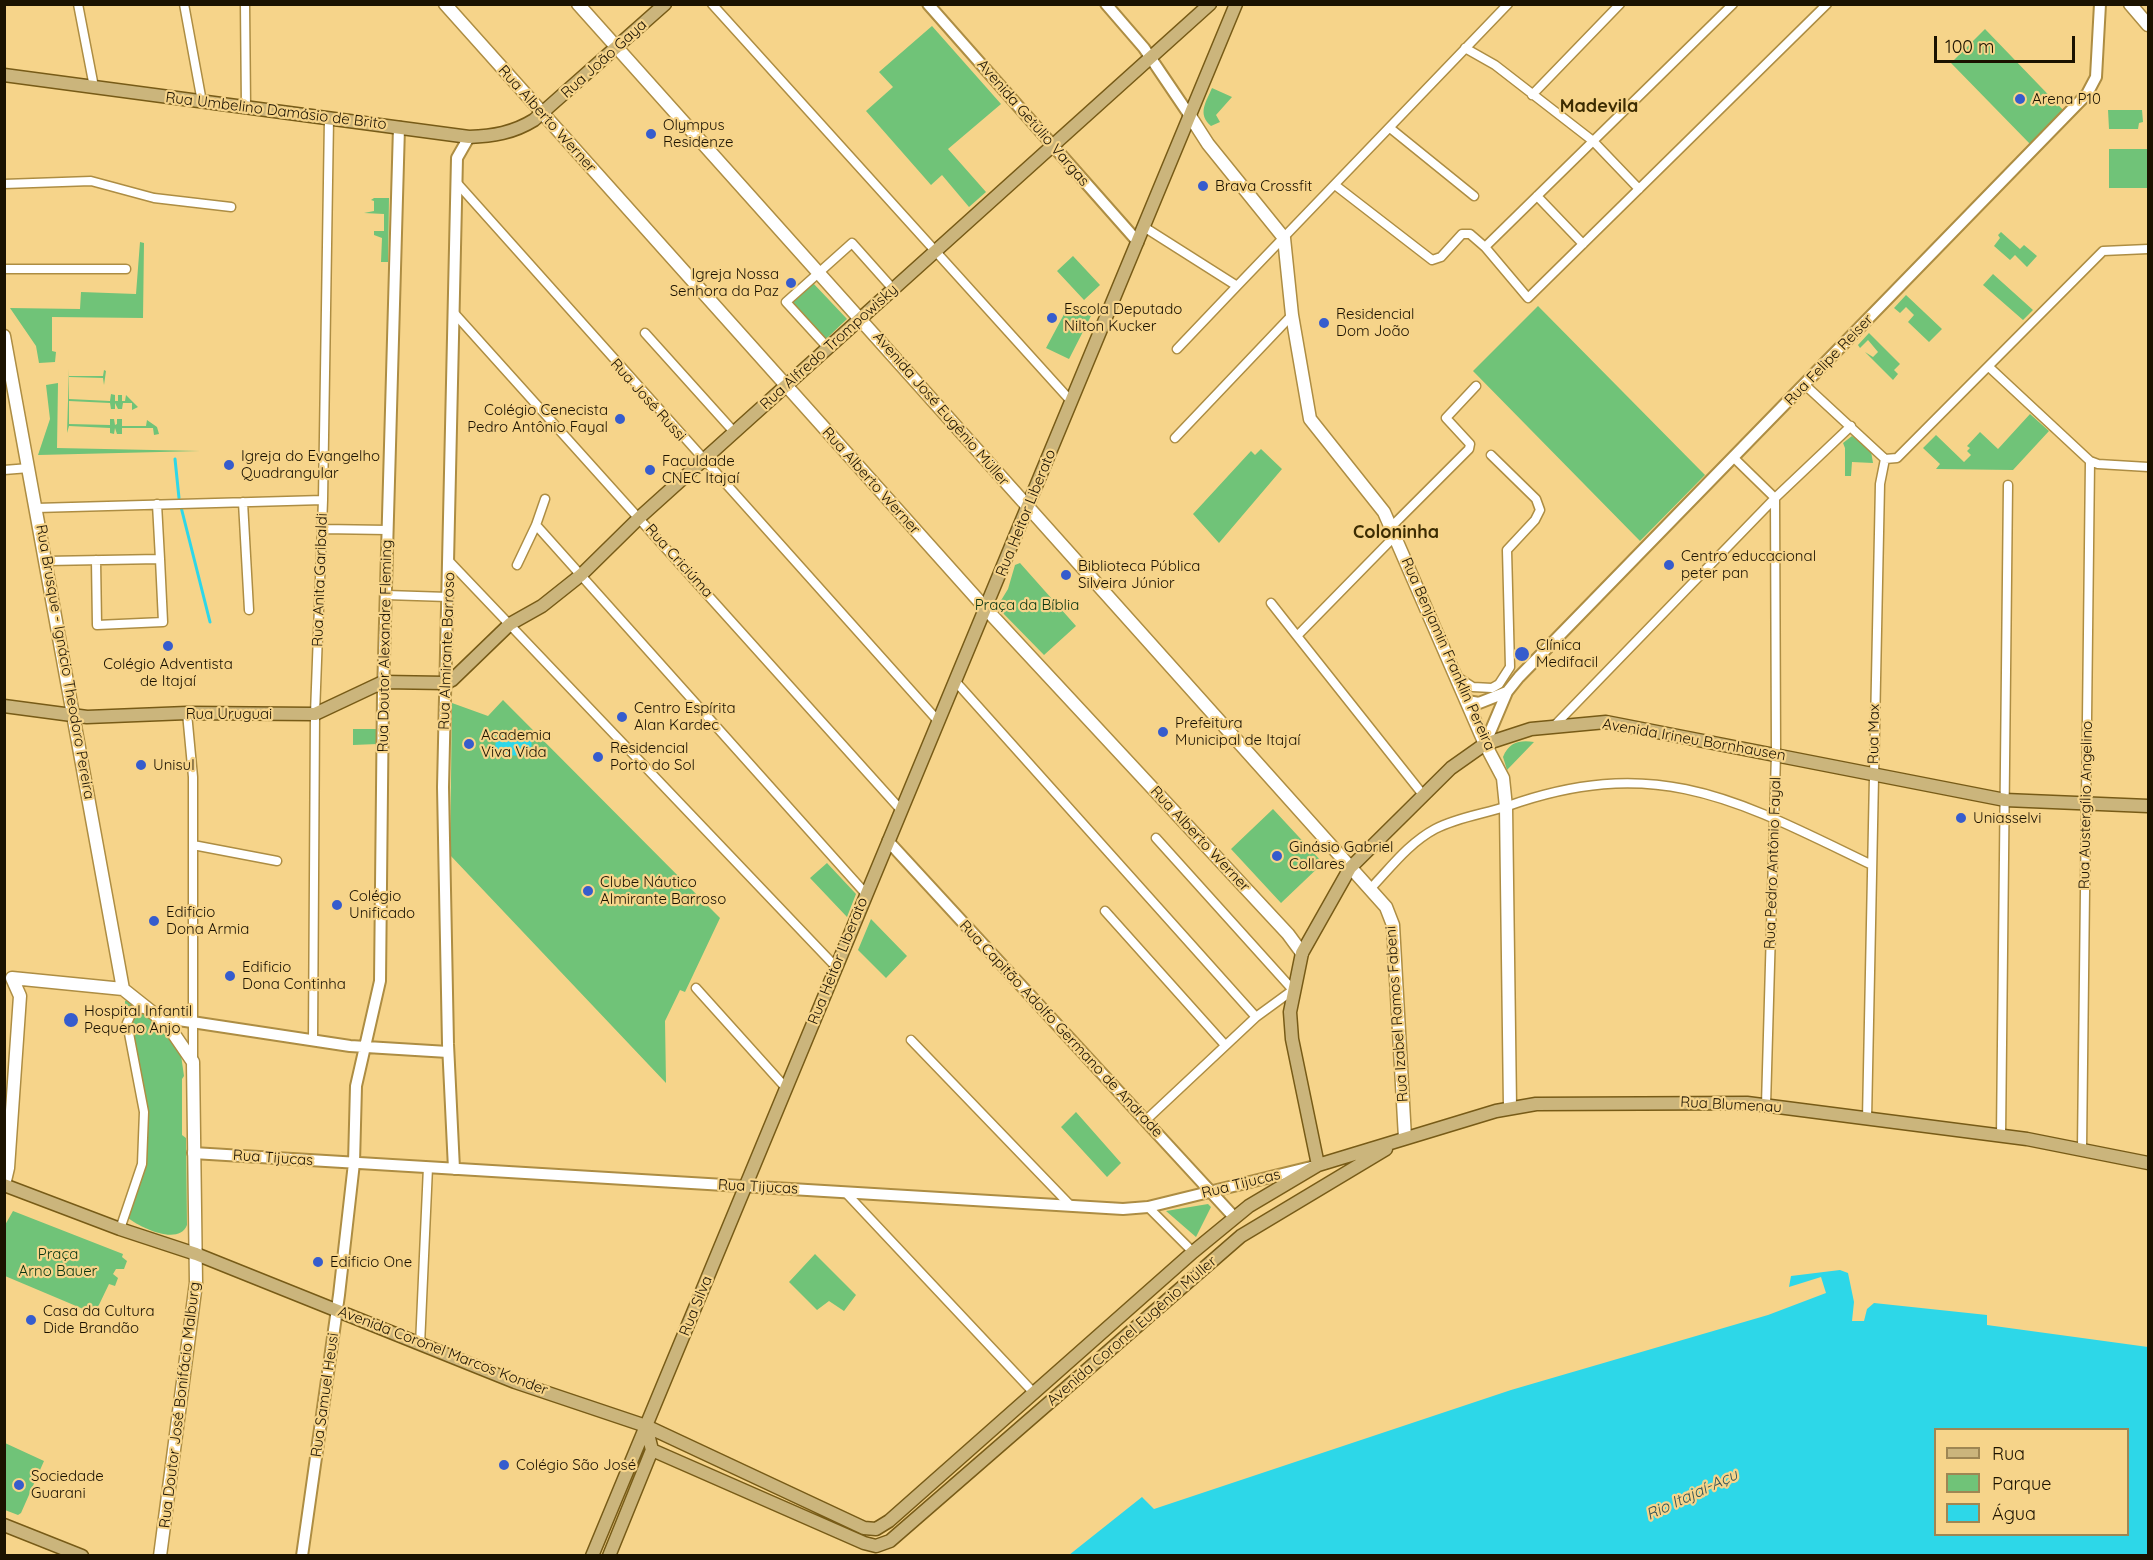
<!DOCTYPE html>
<html>
<head>
<meta charset="utf-8">
<style>
	body { margin:0 }
	#map { position:relative; width:2153px; height:1560px; overflow:hidden; background:#f6d48a; font-family:Quicksand,sans-serif }
	canvas { display:block }
	.frame { position:absolute; inset:0; border:6px solid #1b1200; pointer-events:none }
	.legend { position:absolute; left:1934px; top:1428px; width:195px; height:108px; box-sizing:border-box; background:#f6d48a; border:2px solid #9e8653; margin:0; padding:8px 10px; list-style:none; font-size:18px; color:#1b1200 }
	.legend li { display:flex; align-items:center; gap:12px; height:30px }
	.legend b { width:30px; border:2px solid #9e8653 }
	.scale { position:absolute; left:1934px; top:36px; width:141px; height:27px; box-sizing:border-box; border:3px solid #1b1200; border-top:0; padding-left:8px; font-size:18px; line-height:21px; white-space:nowrap; color:#1b1200; -webkit-text-stroke:4px #f6d48a; paint-order:stroke }
</style>
</head>
<body>
<div id="map">
<canvas width="2153" height="1560"></canvas>
<div class="frame"></div>
<ul class="legend">
<li><b style="height:8px;background:#cbb57c"></b>Rua</li>
<li><b style="height:16px;background:#70c378"></b>Parque</li>
<li><b style="height:16px;background:#2dd7e8"></b>Água</li>
</ul>
<div class="scale">100 m</div>
</div>
<script>
const ctx = document.querySelector('canvas').getContext('2d');
ctx.lineJoin = 'round';
function paint(path, color) {
  ctx.fillStyle = color;
  ctx.fill(path, 'evenodd');
}
function stroke(path, color, width, dash) {
  ctx.strokeStyle = color;
  ctx.lineWidth = width;
  ctx.lineCap = dash ? 'butt' : 'round';
  ctx.setLineDash(dash || []);
  ctx.stroke(path);
}
function label(font, color, halo, rows, align = 'center') {
  ctx.font = font + ' Quicksand,sans-serif';
  ctx.lineWidth = 4.5;
  ctx.setLineDash([]);
  ctx.textBaseline = 'middle';
  ctx.strokeStyle = halo;
  ctx.fillStyle = color;
  for (const [text, x, y, turn = 0] of rows) {
    ctx.save();
    ctx.translate(x, y);
    ctx.rotate((+turn || 0) * Math.PI / 180);
    ctx.textAlign = isNaN(turn) ? turn : align;
    if (halo) ctx.strokeText(text, 0, 0);
    ctx.fillText(text, 0, 0);
    ctx.restore();
  }
}
paint(new Path2D(`
	M932,26L1001,104L948,149L986,192L969,207L942,175L931,185L866,111L893,87L879,72Z
	M1985,29L2065,112L2031,145L1951,63Z
	M1212,88L1232,97L1216,115L1220,122L1211,126C1197,114 1206,102 1212,88Z
	M2108,110H2142L2143,122L2139,123L2138,129H2109Z
	M2109,149H2148V188H2109Z
	M374,198H389L388,262H381L382,238L374,235V231H384V214L364,213L374,211V201L371,200Z
	M2001,232L2020,249L2024,245L2037,256L2027,267L2015,255L2010,260L1994,246L2000,238L1998,235Z
	M140,242L144,243L143,318L52,317V351L56,352L55,362L39,363L36,346L10,308L80,309L81,292L136,294Z
	M1073,256L1100,285L1084,300L1057,271Z
	M1993,274L2033,310L2023,320L1983,285Z
	M813,283L847,319L825,340L791,303Z
	M1906,295L1942,329L1929,342L1908,322L1914,315L1906,307L1900,313L1894,308Z
	M1070,303L1092,314L1069,359L1046,348Z
	M1538,306L1705,475L1640,541L1473,371Z
	M1869,333L1900,364L1894,370L1898,374L1893,380L1865,352L1873,357L1878,352L1868,340L1860,348L1858,345Z
	M69,369V376H103L104,370L106,371L104,385L103,378L69,377V399L110,401L111,394L115,395V401H118V395H122V401H125L126,395L138,407L132,410V403H123L122,409H118L115,403V409H111L110,403L69,401V424L110,425V419H114L115,425L117,424V419H122V426H146L147,420L157,427L159,434L154,435L153,428H122V434H117L115,428L114,434L110,433V428L69,426L67,433Z
	M58,383L57,448L200,451L38,455L50,419L46,385Z
	M2030,414L2049,431L2013,470L1936,469L1940,464L1923,448L1936,435L1964,462L1971,455L1967,451L1970,448L1967,446L1980,432L1998,449Z
	M1852,436L1871,451L1873,463L1852,462L1851,476H1845V448L1843,443Z
	M1261,449L1282,469L1219,543L1193,514L1251,451L1255,455Z
	M1020,563L1076,626L1044,655L997,607L1008,589L1015,565Z
	M503,700L720,918L685,992L680,990L665,1021L666,1083L450,855L452,703L488,716Z
	M353,729H377V744L353,745Z
	M1534,742L1507,770L1503,757C1509,742 1520,740 1534,742Z
	M1273,809L1323,863L1281,903L1231,849Z
	M827,863L856,894L847,917L810,878Z
	M871,919L907,956L886,978L858,950Z
	M127,1000L162,1027L181,1055L184,1076L182,1079V1135L186,1138L187,1225C179,1246 141,1228 128,1218C131,1202 142,1186 144,1170C152,1115 137,1057 125,1004V1001Z
	M1076,1112L1121,1163L1107,1177L1061,1127Z
	M1208,1204L1211,1207L1196,1237L1166,1211Z
	M13,1211L123,1254L122,1257L127,1261L124,1269H116L113,1274L118,1278L115,1286L109,1284L97,1309L90,1307L88,1311L5,1276V1225Z
	M815,1254L856,1295L844,1311L829,1301L817,1310L789,1282Z
	M5,1443L44,1461L21,1513L18,1515L5,1510Z`), '#70c378');
paint(new Path2D(`
	M496,732H532L531,756L495,755Z
	M1840,1270L1848,1273L1854,1302L1852,1321H1864L1867,1309L1874,1303L1987,1315V1325L2148,1347V1555H1069L1142,1497L1154,1509L1511,1390L1768,1315L1826,1293L1821,1277L1789,1287L1791,1276ZM1936,1430H2128V1534H1936Z`), '#2dd7e8');
stroke(new Path2D(`
	M175,459L179,498
	M181,507L210,622`), '#2dd7e8', 3);
const minor = new Path2D(`
	M78,4L94,87
	M184,4L202,102
	M245,4L246,107
	M712,4L1070,400
	M1465,48L1495,65L1593,141L1639,189
	M1532,95L1620,4
	M1390,128L1474,196
	M457,183L939,722
	M4,184L91,181L154,198L231,207
	M1335,185L1432,260L1441,257L1462,234H1470L1485,247L1528,298L1827,4
	M1537,196L1583,244
	M1144,227L1237,286L1508,4
	M1485,247L1733,4
	M4,269H126
	M455,314L901,810
	M645,333L735,433
	M828,348L786,302L852,243L893,289
	M1177,349L1237,286
	M1989,367L2090,461L2098,464L2148,467
	M1805,385L1885,459L1880,484L1867,1119
	M1175,438L1292,315
	M1734,458L1775,498L1776,754L1766,1105
	M1885,459L1897,458L2103,251L2148,249
	M4,470L29,468
	M243,502L249,610
	M36,508L323,500
	M536,525L866,894
	M1391,527L1469,449L1470,444L1446,418L1476,386
	M322,529L388,530
	M1395,536L1297,636L1424,796
	M96,560L97,625L163,622L160,559
	M46,561L160,559L157,504
	M449,561L836,967
	M517,565L536,525L545,499
	M386,595L448,597
	M1271,603L1297,636
	M1456,676L1473,687L1492,688L1499,684L1510,667L1507,550L1535,520L1540,510L1536,499L1491,455
	M956,682L1256,1017
	M187,713L193,777V1061
	M1555,725L1775,498L1851,426
	M193,845L277,861
	M1371,888C1391,867 1409,843 1435,829C1458,817 1484,814 1508,806C1658,753 1739,801 1872,865
	M1105,911L1225,1045
	M696,988L786,1088
	M911,1040L1071,1206
	M313,1041L315,714L323,500L329,118
	M1145,1121L1256,1017L1293,990L1156,838
	M2001,1136L2008,485
	M2082,1149L2090,461
	M846,1193L1034,1393
	M1148,1207L1193,1252
	M120,1229L142,1164L144,1112L127,1023L133,1010L147,1008
	M420,1345L428,1167`);
const tertiary = new Path2D(`
	M928,4L1138,242
	M1106,4L1144,48L1190,116
	M1467,701L1479,703L1507,692
	M1485,744L1507,692L1519,677L2087,94L2096,77L2100,4
	M888,841L1234,1217
	M159,1017L350,1046L448,1052
	M193,1153L1123,1209L1148,1207L1311,1167
	M454,1169L448,1044L443,787L457,158L469,137
	M302,1556L339,1295L354,1163L356,1086L380,981L383,693L399,127`);
const secondary = new Path2D(`
	M445,4L987,610L1288,934L1302,953
	M578,4L1386,907L1393,925L1405,1138
	M2130,4L2148,25
	M1190,116L1208,144L1284,238L1292,315L1310,419L1384,512L1485,744L1503,778L1506,807L1510,1107
	M4,336L123,989
	M12,978L123,989L167,1024L193,1062L196,1283L160,1556
	M4,1185L8,1168L20,996L12,978`);
const primary = new Path2D(`
	M4,75L469,137C493,136 513,133 534,120L665,4
	M4,706L87,717L187,713L315,714L383,682L446,683L452,680L510,624L542,606L581,575L640,517L1210,4
	M1318,1165L1292,1039L1290,1012L1302,953L1350,868L1451,768L1485,744L1531,729L1606,722L2005,800L2148,806
	M4,1185L120,1229L196,1254L515,1382L646,1426L864,1528L876,1529L889,1521L1193,1252L1249,1206L1318,1165L1496,1111L1536,1104L1747,1103L2027,1139L2148,1163
	M652,1450L864,1543L876,1546L890,1541L1241,1236L1386,1149
	M4,1525L82,1556
	M592,1556L1236,4
	M609,1556L652,1450L646,1426`);
stroke(minor, '#ad8d43', 11);
stroke(tertiary, '#ad8d43', 14);
stroke(secondary, '#ad8d43', 15);
stroke(primary, '#775b17', 15);
stroke(minor, '#fff', 8);
stroke(tertiary, '#fff', 10);
stroke(secondary, '#fff', 12);
stroke(primary, '#cbb57c', 12);
for (const [x, y, r, color] of [
	[2020,99,6,"#365ccd"],
	[651,134,6,"#365ccd"],
	[1203,186,6,"#365ccd"],
	[791,283,6,"#365ccd"],
	[1052,318,6,"#365ccd"],
	[1324,323,6,"#365ccd"],
	[620,419,6,"#365ccd"],
	[229,465,6,"#365ccd"],
	[650,470,6,"#365ccd"],
	[1669,565,6,"#365ccd"],
	[1066,575,6,"#365ccd"],
	[168,646,6,"#365ccd"],
	[1522,654,8,"#365ccd"],
	[622,717,6,"#365ccd"],
	[1163,732,6,"#365ccd"],
	[469,744,6,"#365ccd"],
	[598,757,6,"#365ccd"],
	[141,765,6,"#365ccd"],
	[1961,818,6,"#365ccd"],
	[1277,856,6,"#365ccd"],
	[588,891,6,"#365ccd"],
	[337,905,6,"#365ccd"],
	[154,921,6,"#365ccd"],
	[230,976,6,"#365ccd"],
	[71,1020,8,"#365ccd"],
	[318,1262,6,"#365ccd"],
	[31,1320,6,"#365ccd"],
	[504,1465,6,"#365ccd"],
	[19,1485,6,"#365ccd"]
]) {
  const dot = new Path2D();
  dot.arc(x, y, r, 0, 2 * Math.PI);
  ctx.fillStyle = color;
  ctx.fill(dot);
  stroke(dot, '#f6d48a', 2);
}
label('15px', '#1b1200', '#f6d48a', [
	["Rua João Gaya",604,59,-42],
	["Rua Umbelino Damásio de Brito",276,111,7],
	["Rua Alberto Werner",547,119,48],
	["Avenida Getúlio Vargas",1033,123,49],
	["Rua Alfredo Trompowisky",829,347,-42],
	["Rua Felipe Reiser",1829,360,-46],
	["Rua José Russi",648,400,48],
	["Avenida José Eugênio Müller",941,409,49],
	["Rua Alberto Werner",871,481,48],
	["Rua Heitor Liberato",1026,513,-68],
	["Rua Criciúma",679,561,48],
	["Rua Anita Garibaldi",320,580,-88],
	["Rua Doutor Alexandre Fleming",385,646,-89],
	["Rua Almirante Barroso",447,651,-88],
	["Rua Benjamin Franklin Pereira",1448,654,66],
	["Rua Brusque - Ignácio Theodoro Pereira",65,662,80],
	["Rua Uruguai",229,714],
	["Rua Max",1874,734,-89],
	["Avenida Irineu Bornhausen",1694,740,10],
	["Rua Austergílio Angelino",2086,805,-89],
	["Rua Alberto Werner",1200,839,47],
	["Rua Pedro Antônio Fayal",1773,863,-88],
	["Rua Heitor Liberato",838,961,-68],
	["Rua Izabel Ramos Fabeni",1397,1014,-94],
	["Rua Capitão Adolfo Germano de Andrade",1061,1029,47],
	["Rua Blumenau",1731,1105,3],
	["Rua Tijucas",273,1158,4],
	["Rua Tijucas",1241,1184,-14],
	["Rua Tijucas",758,1187,3],
	["Rua Silva",696,1306,-68],
	["Avenida Coronel Eugênio Müller",1132,1331,-41],
	["Avenida Coronel Marcos Konder",443,1351,21],
	["Rua Samuel Heusi",325,1395,-82],
	["Rua Doutor José Bonifácio Malburg",180,1405,-83]
]);
label('15px', '#1b1200', '#f6d48a', [
	["Arena P10",2032,99],
	["Olympus",663,125],
	["Residenze",663,142],
	["Brava Crossfit",1215,186],
	["Igreja Nossa",779,274,"right"],
	["Senhora da Paz",779,291,"right"],
	["Escola Deputado",1064,309],
	["Nilton Kucker",1064,326],
	["Residencial",1336,314],
	["Dom João",1336,331],
	["Colégio Cenecista",608,410,"right"],
	["Pedro Antônio Fayal",608,427,"right"],
	["Igreja do Evangelho",241,456],
	["Quadrangular",241,473],
	["Faculdade",662,461],
	["CNEC Itajaí",662,478],
	["Centro educacional",1681,556],
	["peter pan",1681,573],
	["Biblioteca Pública",1078,566],
	["Silveira Júnior",1078,583],
	["Clínica",1536,645],
	["Medifacil",1536,662],
	["Colégio Adventista",168,664,"center"],
	["de Itajaí",168,681,"center"],
	["Centro Espírita",634,708],
	["Alan Kardec",634,725],
	["Prefeitura",1175,723],
	["Municipal de Itajaí",1175,740],
	["Academia",481,735],
	["Viva Vida",481,752],
	["Residencial",610,748],
	["Porto do Sol",610,765],
	["Unisul",153,765],
	["Uniasselvi",1973,818],
	["Ginásio Gabriel",1289,847],
	["Collares",1289,864],
	["Clube Náutico",600,882],
	["Almirante Barroso",600,899],
	["Colégio",349,896],
	["Unificado",349,913],
	["Edificio",166,912],
	["Dona Armia",166,929],
	["Edificio",242,967],
	["Dona Continha",242,984],
	["Hospital Infantil",84,1011],
	["Pequeno Anjo",84,1028],
	["Edificio One",330,1262],
	["Casa da Cultura",43,1311],
	["Dide Brandão",43,1328],
	["Colégio São José",516,1465],
	["Sociedade",31,1476],
	["Guarani",31,1493]
], 'left');
label('15px', '#0a3511', '#f6d48a', [
	["Praça da Bíblia",1027,605],
	["Praça",58,1254],
	["Arno Bauer",58,1271]
]);
label('italic 16px', '#345458', '#f6d48a', [
	["Rio Itajaí-Açu",1692,1495,-25]
]);
label('bold 18px', '#3c2c02', '#f6d48a', [
	["Madevila",1599,107],
	["Coloninha",1396,533]
]);
</script>
</body>
</html>
